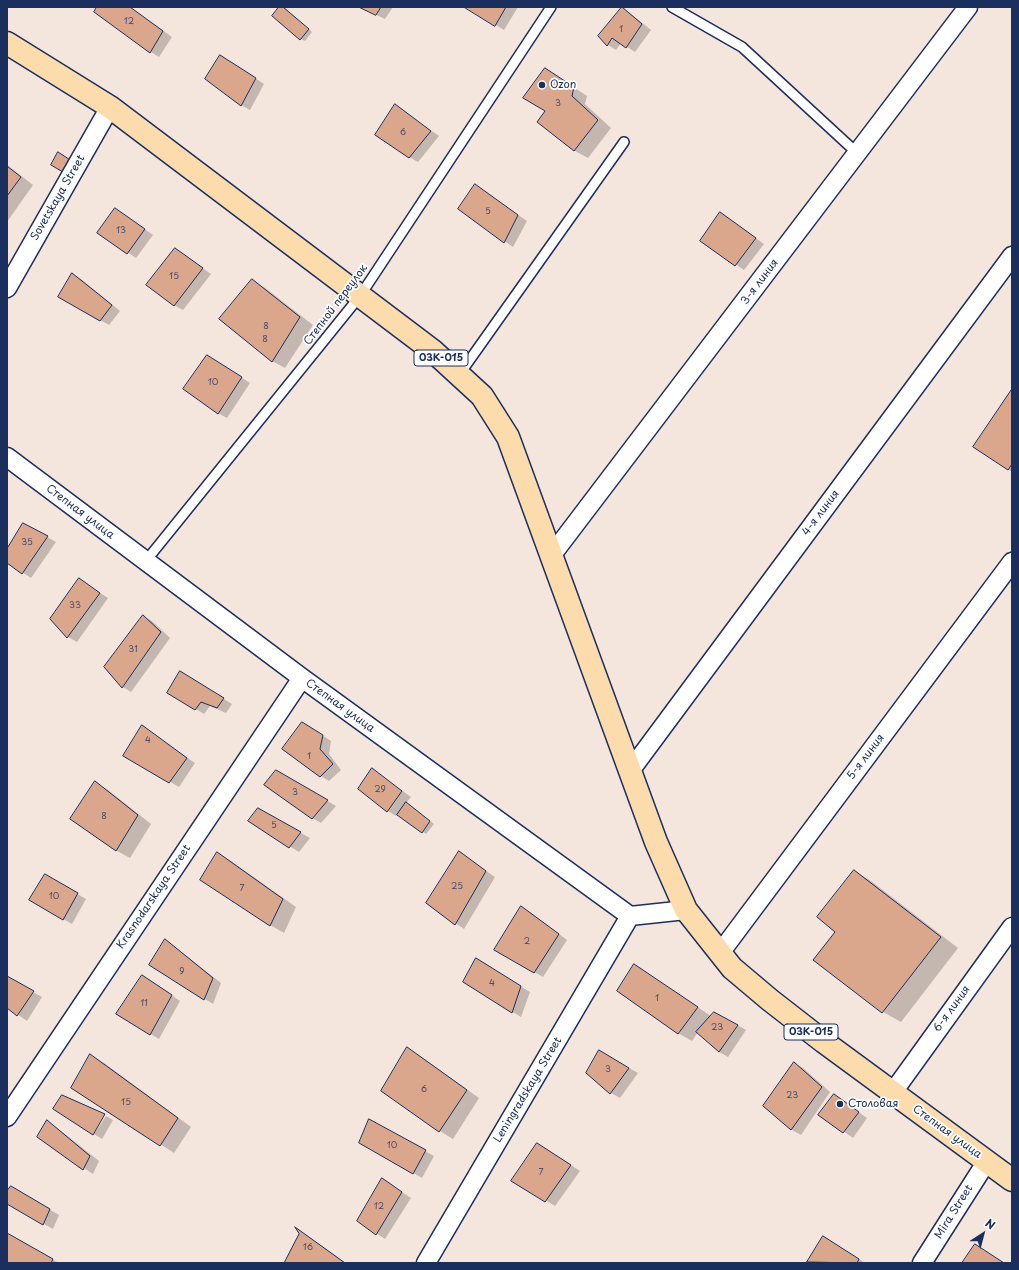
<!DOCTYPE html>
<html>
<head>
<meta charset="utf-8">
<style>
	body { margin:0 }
	#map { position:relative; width:1019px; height:1270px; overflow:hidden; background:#f4e5dd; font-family:"Playpen Sans",sans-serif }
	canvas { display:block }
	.frame { position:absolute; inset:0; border:8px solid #1b2f5e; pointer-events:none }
	.north { position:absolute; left:963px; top:1214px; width:40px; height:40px; -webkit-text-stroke:3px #fff; paint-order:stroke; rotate:36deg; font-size:11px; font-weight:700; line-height:16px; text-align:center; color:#1b2f5e }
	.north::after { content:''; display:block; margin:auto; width:14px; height:18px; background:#1b2f5e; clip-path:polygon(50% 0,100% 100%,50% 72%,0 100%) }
</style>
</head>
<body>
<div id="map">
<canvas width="1019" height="1270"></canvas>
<div class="frame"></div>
<div class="north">N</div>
</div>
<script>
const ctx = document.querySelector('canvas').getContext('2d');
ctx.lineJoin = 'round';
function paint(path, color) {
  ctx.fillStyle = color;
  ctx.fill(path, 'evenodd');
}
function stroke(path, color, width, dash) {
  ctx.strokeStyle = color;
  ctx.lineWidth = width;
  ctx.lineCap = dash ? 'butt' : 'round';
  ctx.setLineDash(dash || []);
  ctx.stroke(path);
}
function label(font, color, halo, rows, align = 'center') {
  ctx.font = font + ' "Playpen Sans",sans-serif';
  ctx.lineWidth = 3.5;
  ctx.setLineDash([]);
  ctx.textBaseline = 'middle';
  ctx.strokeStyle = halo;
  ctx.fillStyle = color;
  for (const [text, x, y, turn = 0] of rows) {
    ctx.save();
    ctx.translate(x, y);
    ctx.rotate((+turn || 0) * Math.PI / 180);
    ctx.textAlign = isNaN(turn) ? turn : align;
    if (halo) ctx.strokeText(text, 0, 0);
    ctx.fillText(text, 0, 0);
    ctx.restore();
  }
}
paint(new Path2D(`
	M98,7H130L172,37L159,57L151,52Z
	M280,7L285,8L312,32L305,41L301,39Z
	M360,7H393L385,19Z
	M466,7H518L504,30Z
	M623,9L631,14L651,30L635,52L621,43L616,50L608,45Z
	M229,61L264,84L250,110L241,105Z
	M558,77L587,96L585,104L611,128L588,158L575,151L539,122L546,111Z
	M395,106L439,136L418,162L409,157Z
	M7,165L33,185L7,222Z
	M475,185L527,221L513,247L460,209Z
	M116,209L153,235L136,258L99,233Z
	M729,219L764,244L744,270L701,241Z
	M175,249L211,274L183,310L174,305Z
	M72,274L81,279L120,311L109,325L59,297Z
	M252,281L265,288L313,325L285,368L272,361Z
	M216,361L250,383L227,418L218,413Z
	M1012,391V472L974,446Z
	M47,537L56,542L31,578L7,562V551Z
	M88,585L108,598L77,642L68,637L51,619Z
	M143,616L152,621L170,638L131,692L123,687L105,667Z
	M189,678L232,704L226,713L210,706L204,714L168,692Z
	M143,727L195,763L179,787L125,756Z
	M311,728L331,741L329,754L341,770L329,781L321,776Z
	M372,769L411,797L406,803L434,824L426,834L398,814L396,816L388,811L359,789Z
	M276,771L336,806L321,823L312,818Z
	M95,783L108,790L151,824L130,858L117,851L72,819Z
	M258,809L310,838L299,852L249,821Z
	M459,852L495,877L464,929L427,903Z
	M218,853L231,861L296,907L284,933L270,925Z
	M854,871L871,881L958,948L901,1022L883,1012L815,960L837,931Z
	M45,875L86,899L72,924L30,900Z
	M530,912L567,940L543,977L496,950Z
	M166,941L174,946L221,983L213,1004L150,965Z
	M476,960L530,992L521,1017L464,982Z
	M634,965L711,1016L737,1025L746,1030L728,1057L719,1052L698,1032L692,1041L678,1033Z
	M7,978L42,997L27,1021L7,1007Z
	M151,981L180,1001L159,1039L117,1014Z
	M407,1049L420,1056L479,1098L453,1139L440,1131L382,1090Z
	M599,1051L638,1073L620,1098L611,1093L587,1073Z
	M90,1056L104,1063L191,1127L174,1153L73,1087Z
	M794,1063L803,1068L830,1092L801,1135L792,1130L764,1106Z
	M843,1101L867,1118L853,1138L820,1115Z
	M106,1116L113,1120L102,1139L94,1134Z
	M370,1121L434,1156L422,1178L360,1142Z
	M47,1122L56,1127L99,1161L93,1174L38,1137Z
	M546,1149L580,1171L555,1206L513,1180Z
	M382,1179L411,1198L385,1239L358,1221Z
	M11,1187L59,1215L53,1229L7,1203V1193Z
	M298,1230L308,1236L346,1263H285L300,1234Z
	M7,1234L59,1263H7Z
	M832,1242L865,1263H809L808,1262Z`), '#0003');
const building = new Path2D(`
	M97,7H130L163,31L150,53L94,12Z
	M279,7H283L309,29L300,40L272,16Z
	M359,7H381L376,15Z
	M464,7H506L495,26Z
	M622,7L642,24L626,48L612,38L607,46L598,36Z
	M220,55L256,78L241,106L205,79Z
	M545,68L574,87L572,96L598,120L574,151L537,122L545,111L523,98Z
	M395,104L431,131L409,158L375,135Z
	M58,152L81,167L73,178L51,165Z
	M7,166L21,177L7,196Z
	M475,184L518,215L504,243L458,209Z
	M115,208L145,229L127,254L97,233Z
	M720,212L756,238L735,266L700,241Z
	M175,248L203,268L174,306L146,285Z
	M72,273L112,305L100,321L58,297Z
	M252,279L300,317L272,362L219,319Z
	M207,355L242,377L218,414L183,389Z
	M1012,389V464L1008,470L973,447Z
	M23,523L48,536L22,574L7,563V549Z
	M79,578L100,593L67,638L50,619Z
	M143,615L161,632L122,688L104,667Z
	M180,671L224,698L217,708L201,702L195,710L167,693Z
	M302,722L323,735L320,749L333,764L320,777L282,749Z
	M142,725L187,758L169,783L123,756Z
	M372,768L402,791L387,812L358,789Z
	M276,770L328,800L312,819L264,785Z
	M95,781L138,815L116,851L70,819Z
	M406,802L430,821L422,833L397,815Z
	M258,808L301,832L289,848L248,821Z
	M459,851L486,871L455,925L426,903Z
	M217,852L283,899L270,926L200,880Z
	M854,870L941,937L882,1013L813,960L835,932L817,917Z
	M45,874L78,893L63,920L29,900Z
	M521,906L559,934L534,973L494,950Z
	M165,939L213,978L204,1000L149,965Z
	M476,958L521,986L512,1013L463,982Z
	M634,964L698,1007L678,1034L617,991Z
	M142,975L172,995L150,1035L116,1014Z
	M7,976L34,991L17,1016L7,1008Z
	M714,1012L738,1025L719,1052L696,1032Z
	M407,1047L467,1090L439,1132L381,1091Z
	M599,1050L629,1068L610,1094L586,1073Z
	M90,1054L178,1118L160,1146L71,1088Z
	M794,1062L822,1087L791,1130L763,1106Z
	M834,1094L859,1112L843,1133L818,1115Z
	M62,1095L105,1114L93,1135L53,1109Z
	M369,1119L426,1150L413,1174L359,1143Z
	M47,1120L90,1156L83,1170L37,1137Z
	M537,1143L571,1165L545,1202L511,1181Z
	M382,1178L402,1192L376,1235L357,1221Z
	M11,1186L50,1209L43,1225L7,1204V1191Z
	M295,1227L345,1263H284L299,1234Z
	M7,1233L53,1259L51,1263H7Z
	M823,1236L859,1259L857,1263L807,1262Z
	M975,1244L1004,1263H962Z`);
paint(building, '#daa78d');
stroke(building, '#1b2f5e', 1);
const lane = new Path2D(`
	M672,7L742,47L857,153
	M459,375L624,142
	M145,562L360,296L551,7`);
const street = new Path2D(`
	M7,288L110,107
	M7,457L302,678L630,916L686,910
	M551,556L968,7
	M630,771L1012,256
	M720,953L1012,562
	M893,1092L1012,927
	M7,1117L302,678
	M426,1263L630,916
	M922,1263L987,1161`);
const primary = new Path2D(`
	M7,43L110,107L433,351L482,396L508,437L656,842L686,910L732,968L770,1000L824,1042L1012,1180`);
stroke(lane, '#1b2f5e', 12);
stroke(street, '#1b2f5e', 21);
stroke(primary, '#1b2f5e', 25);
stroke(lane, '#fff', 9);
stroke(street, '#fff', 18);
stroke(primary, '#fcdcac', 22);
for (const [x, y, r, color] of [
	[542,85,4,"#1b2f5e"],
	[840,1104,4,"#1b2f5e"]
]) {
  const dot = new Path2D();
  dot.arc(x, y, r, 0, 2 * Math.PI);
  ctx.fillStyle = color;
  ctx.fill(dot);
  stroke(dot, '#fff', 1.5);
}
label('9px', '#4b4d6a', null, [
	["12",129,22],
	["1",621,30],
	["3",558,104],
	["6",403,133],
	["5",488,212],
	["13",121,231],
	["15",174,277],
	["8",266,327],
	["8",265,340],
	["10",213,383],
	["35",27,543],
	["33",75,606],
	["31",133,650],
	["4",148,741],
	["1",309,757],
	["29",380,790],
	["3",295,793],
	["8",104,817],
	["5",274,826],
	["25",457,887],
	["7",242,889],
	["10",54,897],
	["2",527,942],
	["9",182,972],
	["4",492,984],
	["1",657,999],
	["11",144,1004],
	["23",717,1028],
	["3",608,1070],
	["6",424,1090],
	["23",792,1096],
	["15",126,1103],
	["10",392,1146],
	["7",541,1173],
	["12",379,1207],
	["16",308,1248]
]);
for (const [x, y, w] of [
	[441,358,54],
	[811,1032,54]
]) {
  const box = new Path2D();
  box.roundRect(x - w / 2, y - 8, w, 16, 3);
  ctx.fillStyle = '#fff';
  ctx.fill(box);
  stroke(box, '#1b2f5e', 1);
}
label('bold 10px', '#1b2f5e', null, [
	["03К-015",441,358],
	["03К-015",811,1032]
]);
label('11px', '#1b2f5e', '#fff', [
	["Ozon",550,85],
	["Столовая",848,1104]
], 'left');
label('11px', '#1b2f5e', '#fff', [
	["Sovetskaya Street",58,198,-60],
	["3-я линия",760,282,-53],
	["Степной переулок",336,305,-53],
	["Степная улица",80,512,37],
	["4-я линия",821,513,-53],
	["Степная улица",340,706,36],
	["5-я линия",866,757,-53],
	["Krasnodarskaya Street",154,897,-56],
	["6-я линия",952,1009,-54],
	["Leningradskaya Street",528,1090,-59],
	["Степная улица",947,1132,36],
	["Mira Street",954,1212,-58]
]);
</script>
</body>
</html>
